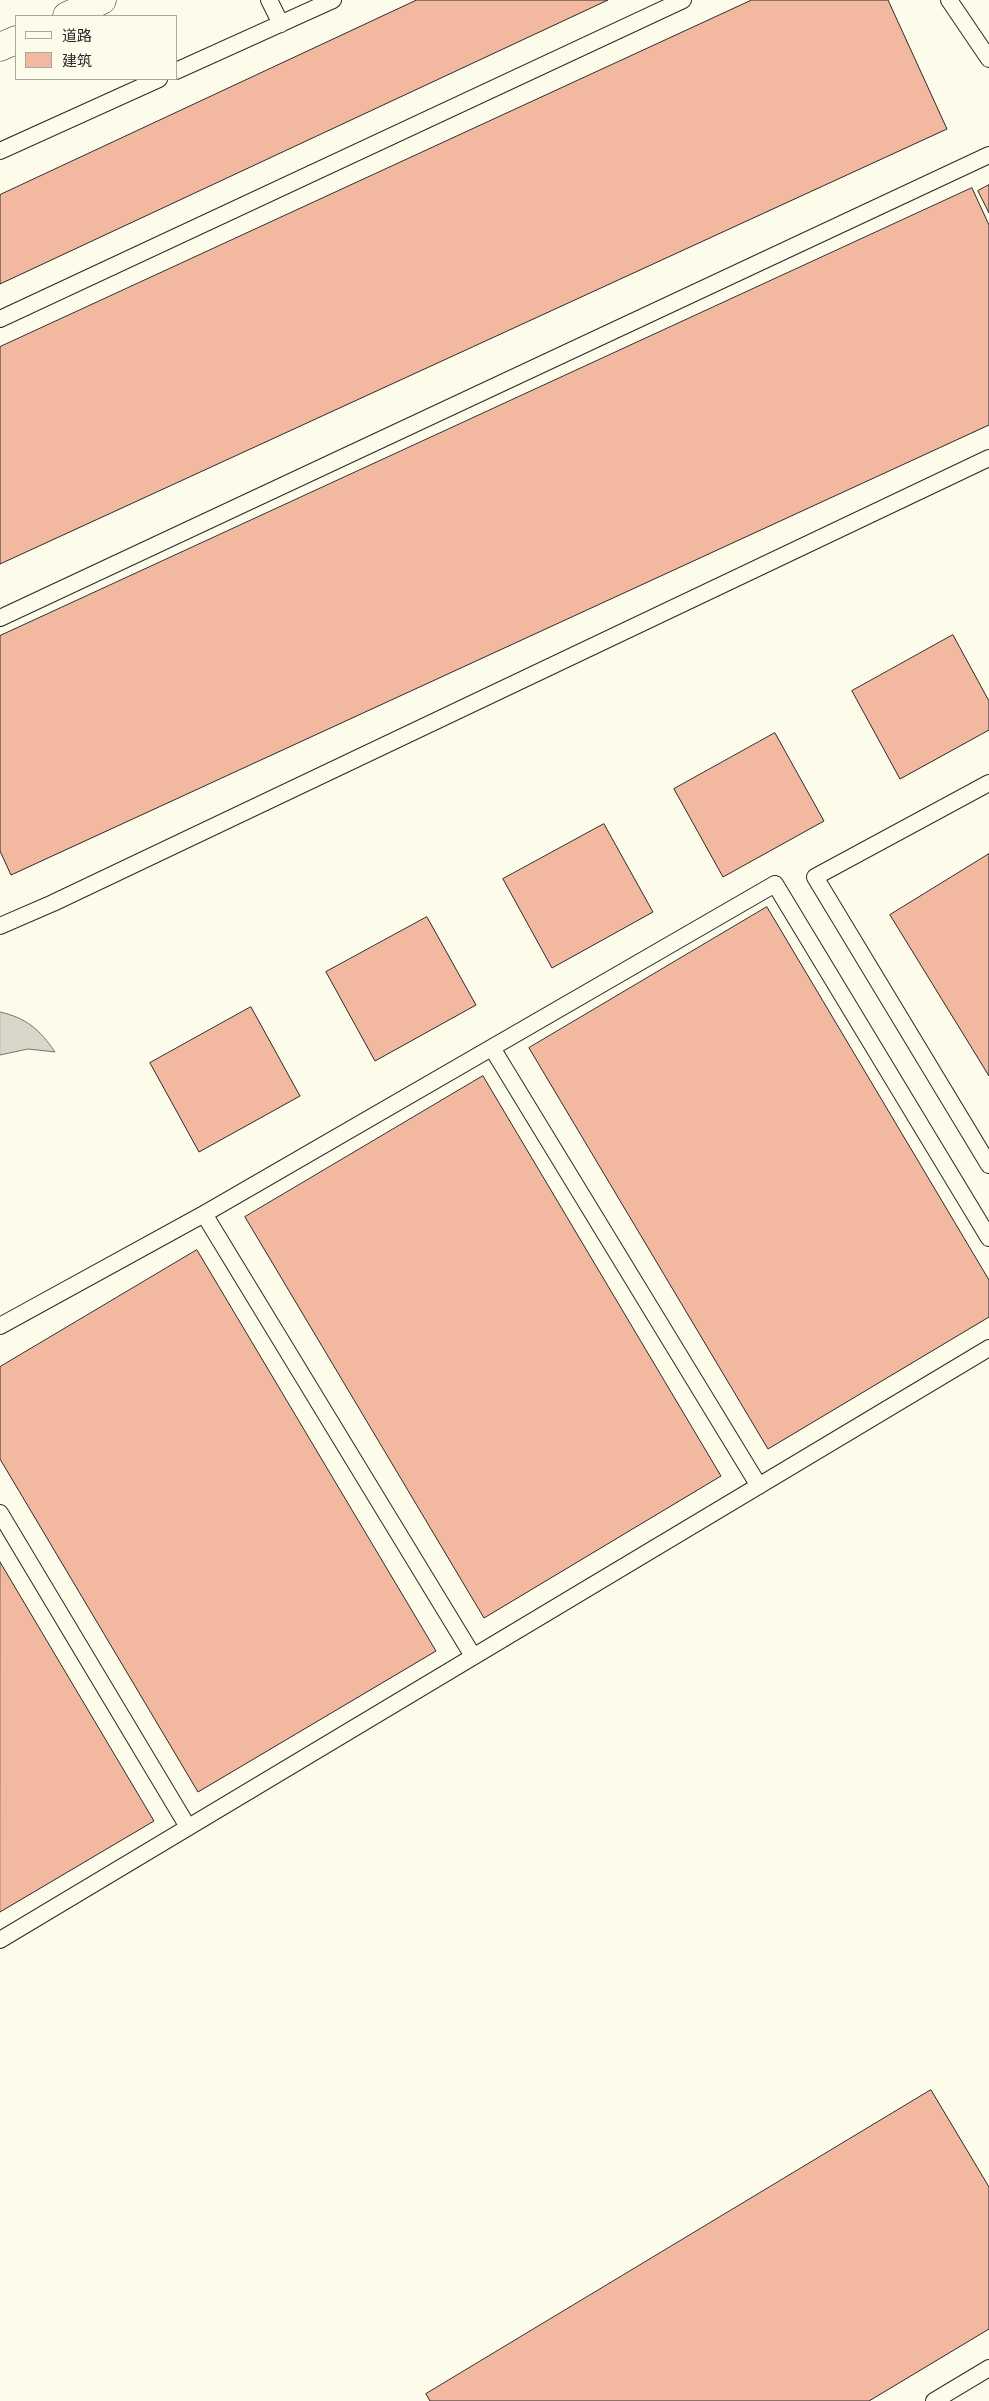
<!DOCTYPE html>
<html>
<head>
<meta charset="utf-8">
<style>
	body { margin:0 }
	#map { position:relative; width:989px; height:2401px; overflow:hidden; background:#fdfbea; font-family:"Open Sans","Noto Sans SC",sans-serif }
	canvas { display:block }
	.legend { position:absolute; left:15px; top:15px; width:162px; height:65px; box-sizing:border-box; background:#fdfbea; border:1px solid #a9a89e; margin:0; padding:6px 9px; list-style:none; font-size:15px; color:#2b2b2b }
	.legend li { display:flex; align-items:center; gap:10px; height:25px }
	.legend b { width:25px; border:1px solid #a9a89e }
</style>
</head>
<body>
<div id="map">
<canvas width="989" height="2401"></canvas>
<ul class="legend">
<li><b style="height:6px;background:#fdfbea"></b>道路</li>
<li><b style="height:14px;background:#f2b8a0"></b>建筑</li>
</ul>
</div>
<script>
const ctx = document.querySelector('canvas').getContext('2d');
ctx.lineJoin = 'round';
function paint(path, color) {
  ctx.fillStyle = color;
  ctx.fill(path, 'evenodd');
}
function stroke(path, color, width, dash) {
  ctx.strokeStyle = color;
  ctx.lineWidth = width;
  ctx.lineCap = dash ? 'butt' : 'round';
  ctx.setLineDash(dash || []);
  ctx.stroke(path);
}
const water = new Path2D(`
	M0,1012C27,1018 40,1030 55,1052L28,1049L0,1055Z`);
paint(water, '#d8d7c9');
stroke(water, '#74746e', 1);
const building = new Path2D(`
	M417,0H608L0,284V195Z
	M752,0H888L947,129L0,564V347Z
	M989,185V213L978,191Z
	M972,188L989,225V425L11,875L0,851V636Z
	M953,635L989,701V730L900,779L852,691Z
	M775,733L824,821L723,877L674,789Z
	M604,824L653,912L552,968L503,879Z
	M989,854V1076L890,915Z
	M767,907L989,1280V1317L768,1449L529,1048Z
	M427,917L476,1005L375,1061L326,972Z
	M251,1007L300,1096L199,1152L150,1063Z
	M483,1076L721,1476L484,1618L245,1217Z
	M197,1250L436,1651L198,1792L0,1459V1367Z
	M0,1562L154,1821L0,1912Z
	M931,2090L989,2187V2329L869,2401H430L426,2394Z`);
paint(building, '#f2b8a0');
stroke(building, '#2b2b2b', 1);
const service = new Path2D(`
	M269,0L281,24
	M949,0L989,59
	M176,71L333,0
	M0,151L159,79
	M0,319L683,0
	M0,618L989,155
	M989,783L815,877L989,1165
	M0,926L53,903L989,458
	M492,1048L759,1486
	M204,1214L473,1656
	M0,1326L204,1214L775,884L989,1238
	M0,1513L188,1827
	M0,1940L989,1348
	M934,2401L989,2368`);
const tertiary = new Path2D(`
	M67,16L102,0
	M0,47L16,40`);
stroke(service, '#2b2b2b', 18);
stroke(tertiary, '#2b2b2b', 29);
stroke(service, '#fdfbea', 16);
stroke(tertiary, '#fdfbea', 28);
</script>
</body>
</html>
